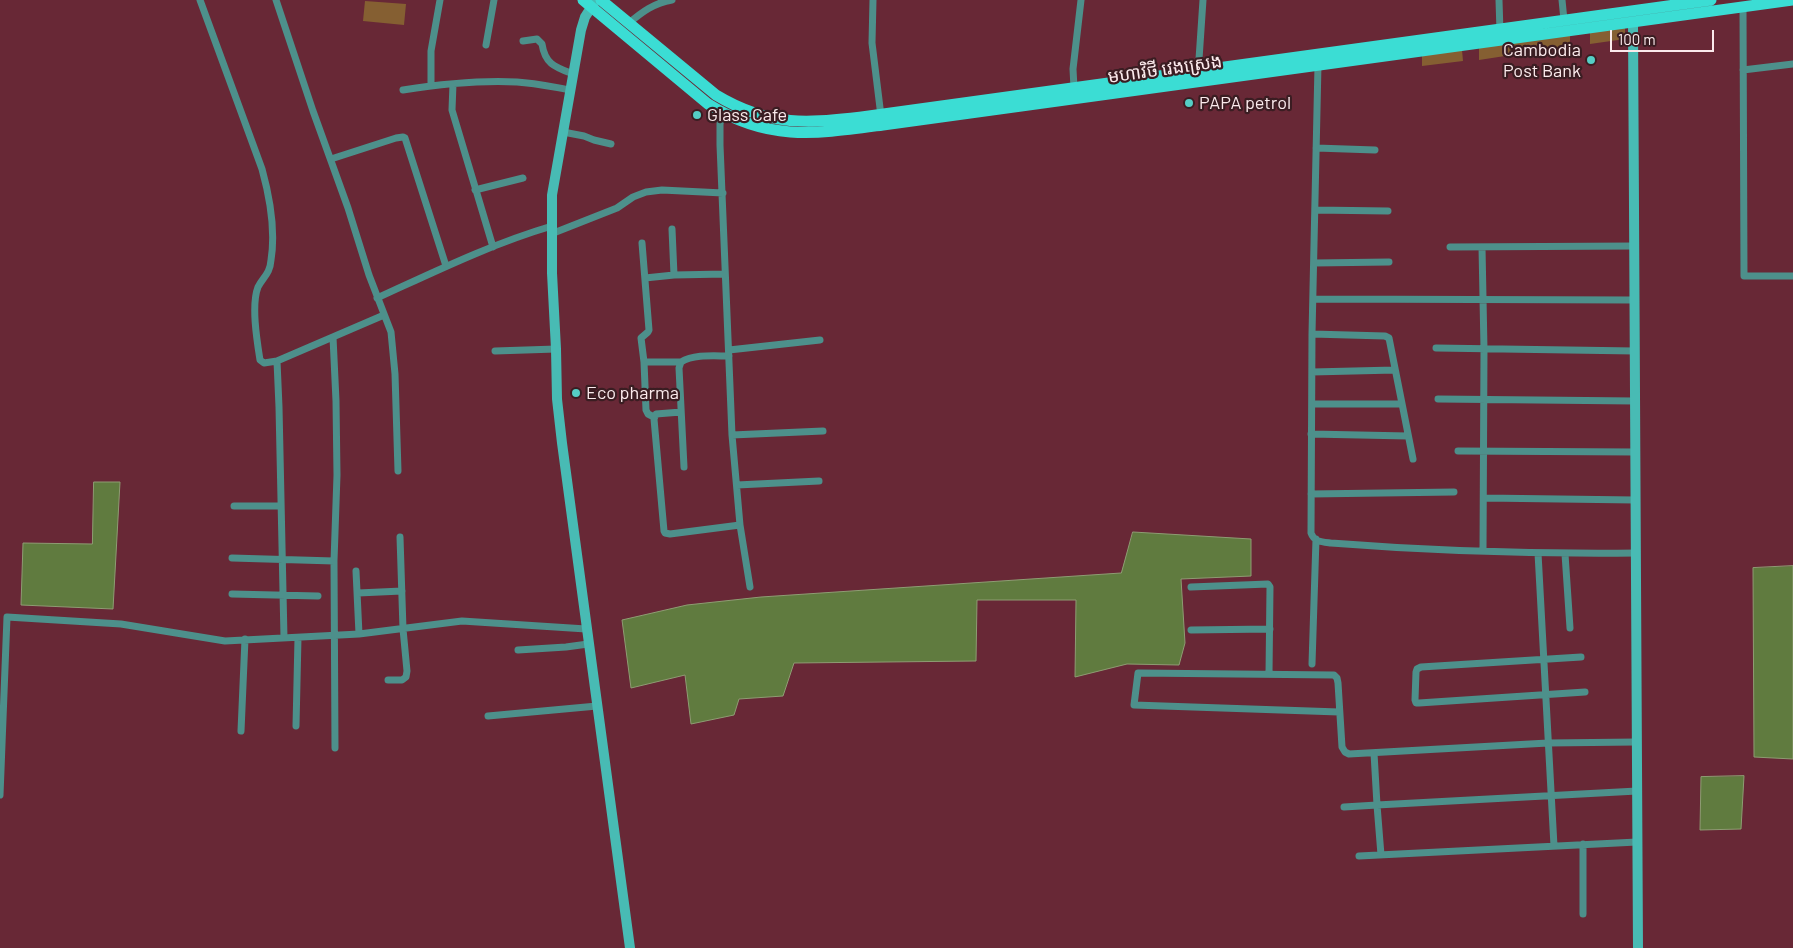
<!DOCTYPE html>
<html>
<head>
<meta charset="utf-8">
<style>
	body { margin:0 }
	#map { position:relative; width:1793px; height:948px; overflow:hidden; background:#682836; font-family:Barlow,sans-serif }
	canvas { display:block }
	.scale { position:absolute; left:1610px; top:30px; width:104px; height:22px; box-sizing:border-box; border:2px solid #fbeaec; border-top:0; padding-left:6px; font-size:15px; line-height:18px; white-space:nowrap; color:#fbeaec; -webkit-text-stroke:4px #3a1d22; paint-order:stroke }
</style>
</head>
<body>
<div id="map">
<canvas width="1793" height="948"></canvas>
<div class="scale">100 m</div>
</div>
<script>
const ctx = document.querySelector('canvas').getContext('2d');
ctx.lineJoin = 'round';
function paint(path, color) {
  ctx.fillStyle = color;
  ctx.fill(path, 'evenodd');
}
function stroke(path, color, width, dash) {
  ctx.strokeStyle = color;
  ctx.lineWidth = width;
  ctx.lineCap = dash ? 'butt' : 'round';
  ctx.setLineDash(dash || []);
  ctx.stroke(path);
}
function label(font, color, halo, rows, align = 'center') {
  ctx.font = font + ' Barlow,"Noto Sans Khmer",sans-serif';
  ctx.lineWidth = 4.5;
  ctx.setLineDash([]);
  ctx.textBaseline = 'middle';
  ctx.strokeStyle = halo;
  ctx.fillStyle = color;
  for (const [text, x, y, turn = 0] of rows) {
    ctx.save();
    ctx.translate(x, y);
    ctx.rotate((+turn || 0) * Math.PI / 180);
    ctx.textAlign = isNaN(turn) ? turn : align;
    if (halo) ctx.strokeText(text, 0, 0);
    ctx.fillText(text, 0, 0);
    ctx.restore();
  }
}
paint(new Path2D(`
	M365,1L406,4L404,25L363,21Z
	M1625,27V39L1590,44V32Z
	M1570,35V46L1479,60V47Z
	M1462,50L1463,61L1422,66V55Z`), '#855f32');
const water = new Path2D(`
	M94,482H120L113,609L21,605L23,543L92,544Z
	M1133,532L1251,539V576L1181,579L1185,643L1179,665L1127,664L1075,677L1076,600H977L976,661L794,663L783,696L739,699L734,715L691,724L685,675L631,688L622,620L687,605L761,597L1121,573Z
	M1793,566V759L1754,757L1753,568Z
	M1744,776L1741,829L1700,830L1701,777Z`);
paint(water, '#607b3f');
stroke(water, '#8e9c73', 1);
stroke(new Path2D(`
	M200,0L262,169C270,198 276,229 271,260C270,274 263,277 258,287C251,305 257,341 260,360L264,363L277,361L279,407L284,638
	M276,0L313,111L348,208L369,275L391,332L395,374L398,471
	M873,0L872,43L881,116
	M1499,0L1500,32
	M1562,0L1564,20
	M1743,7L1744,276H1793
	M629,23C642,12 654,3 672,0
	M523,41L537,39L542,44C545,64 555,67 573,74
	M486,45L494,0
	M1318,65L1312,334L1311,533C1314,542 1322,542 1331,543C1432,551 1534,554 1636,553
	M1743,70L1793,64
	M1198,74L1203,0
	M453,84L452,110L493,247
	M431,85V51L440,0
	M1074,88L1073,69L1081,0
	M403,90C441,84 479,80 517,82C535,83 553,87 571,90
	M722,113L720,124V145L732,435L740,525L750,587
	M563,132L584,136L594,140L611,144
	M1316,148L1375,150
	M331,159L396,138L403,137L405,138L446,266
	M475,190L523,178
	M1315,210L1388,211
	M672,229L674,275
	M551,234L617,208L633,197L646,192L662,190L723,193
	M642,243L649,330L648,332L641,338L644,362L646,410L648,414L654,417
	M1450,247L1634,246
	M1482,247L1484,349L1483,551
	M1314,263L1389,262
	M645,278L674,275L725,274
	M377,298C434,272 491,244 552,226
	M1314,299L1634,300
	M1312,334L1385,336L1389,338L1413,459
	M333,337L336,401L337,475L334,561L335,748
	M1436,348L1635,351
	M729,350L820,340
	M495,351L556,349
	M277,361L384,315
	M644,362H681
	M1312,372L1395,370
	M1438,399L1635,401
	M1313,404H1402
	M681,412L656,414L654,419L664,531L665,533L670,534L740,525
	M1311,434L1408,436
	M732,435L823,431
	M1458,451L1635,452
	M684,467L679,368L681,362C694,354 714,356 729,356
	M737,485L819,481
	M1311,494L1454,492
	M1484,498L1635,500
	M234,506H281
	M1538,553L1554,846
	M1565,554L1570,628
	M232,558L334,561
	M356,571L359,634
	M1191,587L1268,584L1270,587L1269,674
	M358,593L402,591
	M232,594L318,596
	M1191,630L1270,629
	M518,650L566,647L588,644
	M1581,657L1421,667L1417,669L1416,672L1415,700L1416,703H1419L1585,692
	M1312,664L1316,539
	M388,680H402L406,677L407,671L403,629L400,537
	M1339,712L1134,705L1138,673L1334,675L1337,678L1338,683L1342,747L1345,752L1349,754L1548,743L1636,742
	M488,716L597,706
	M296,726L298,638
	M241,731L245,639
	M0,795L7,617L121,624L225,641L359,634L462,621L586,629
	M1344,807L1377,805L1374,753
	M1583,844V914
	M1381,855L1377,805L1637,791
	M1359,856L1637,842`), '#4d908b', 7);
stroke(new Path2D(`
	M596,0L585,17L581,30L552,195V273L556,349L557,399L562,443L630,948
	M1633,22L1638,948`), '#48bbb4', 10);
stroke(new Path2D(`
	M583,0L708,104C769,142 816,134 883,125L1793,0
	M601,0L716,95C769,127 810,124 869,116L1711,0`), '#3bddd4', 11);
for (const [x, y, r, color] of [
	[1591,60,5,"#55cec6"],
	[1189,103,5,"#55cec6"],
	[697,115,5,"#55cec6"],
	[576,393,5,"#55cec6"]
]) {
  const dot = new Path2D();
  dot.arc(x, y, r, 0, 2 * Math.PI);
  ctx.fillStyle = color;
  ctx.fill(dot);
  stroke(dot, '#3a1d22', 2);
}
label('18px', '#fbeaec', '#3a1d22', [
	["Cambodia",1581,50,"right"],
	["Post Bank",1581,71,"right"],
	["PAPA petrol",1199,103],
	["Glass Cafe",707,115],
	["Eco pharma",586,393]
], 'left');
label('18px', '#fbeaec', '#3a1d22', [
	["មហាវិថី វេងស្រេង",1165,69,-8]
]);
</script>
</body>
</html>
